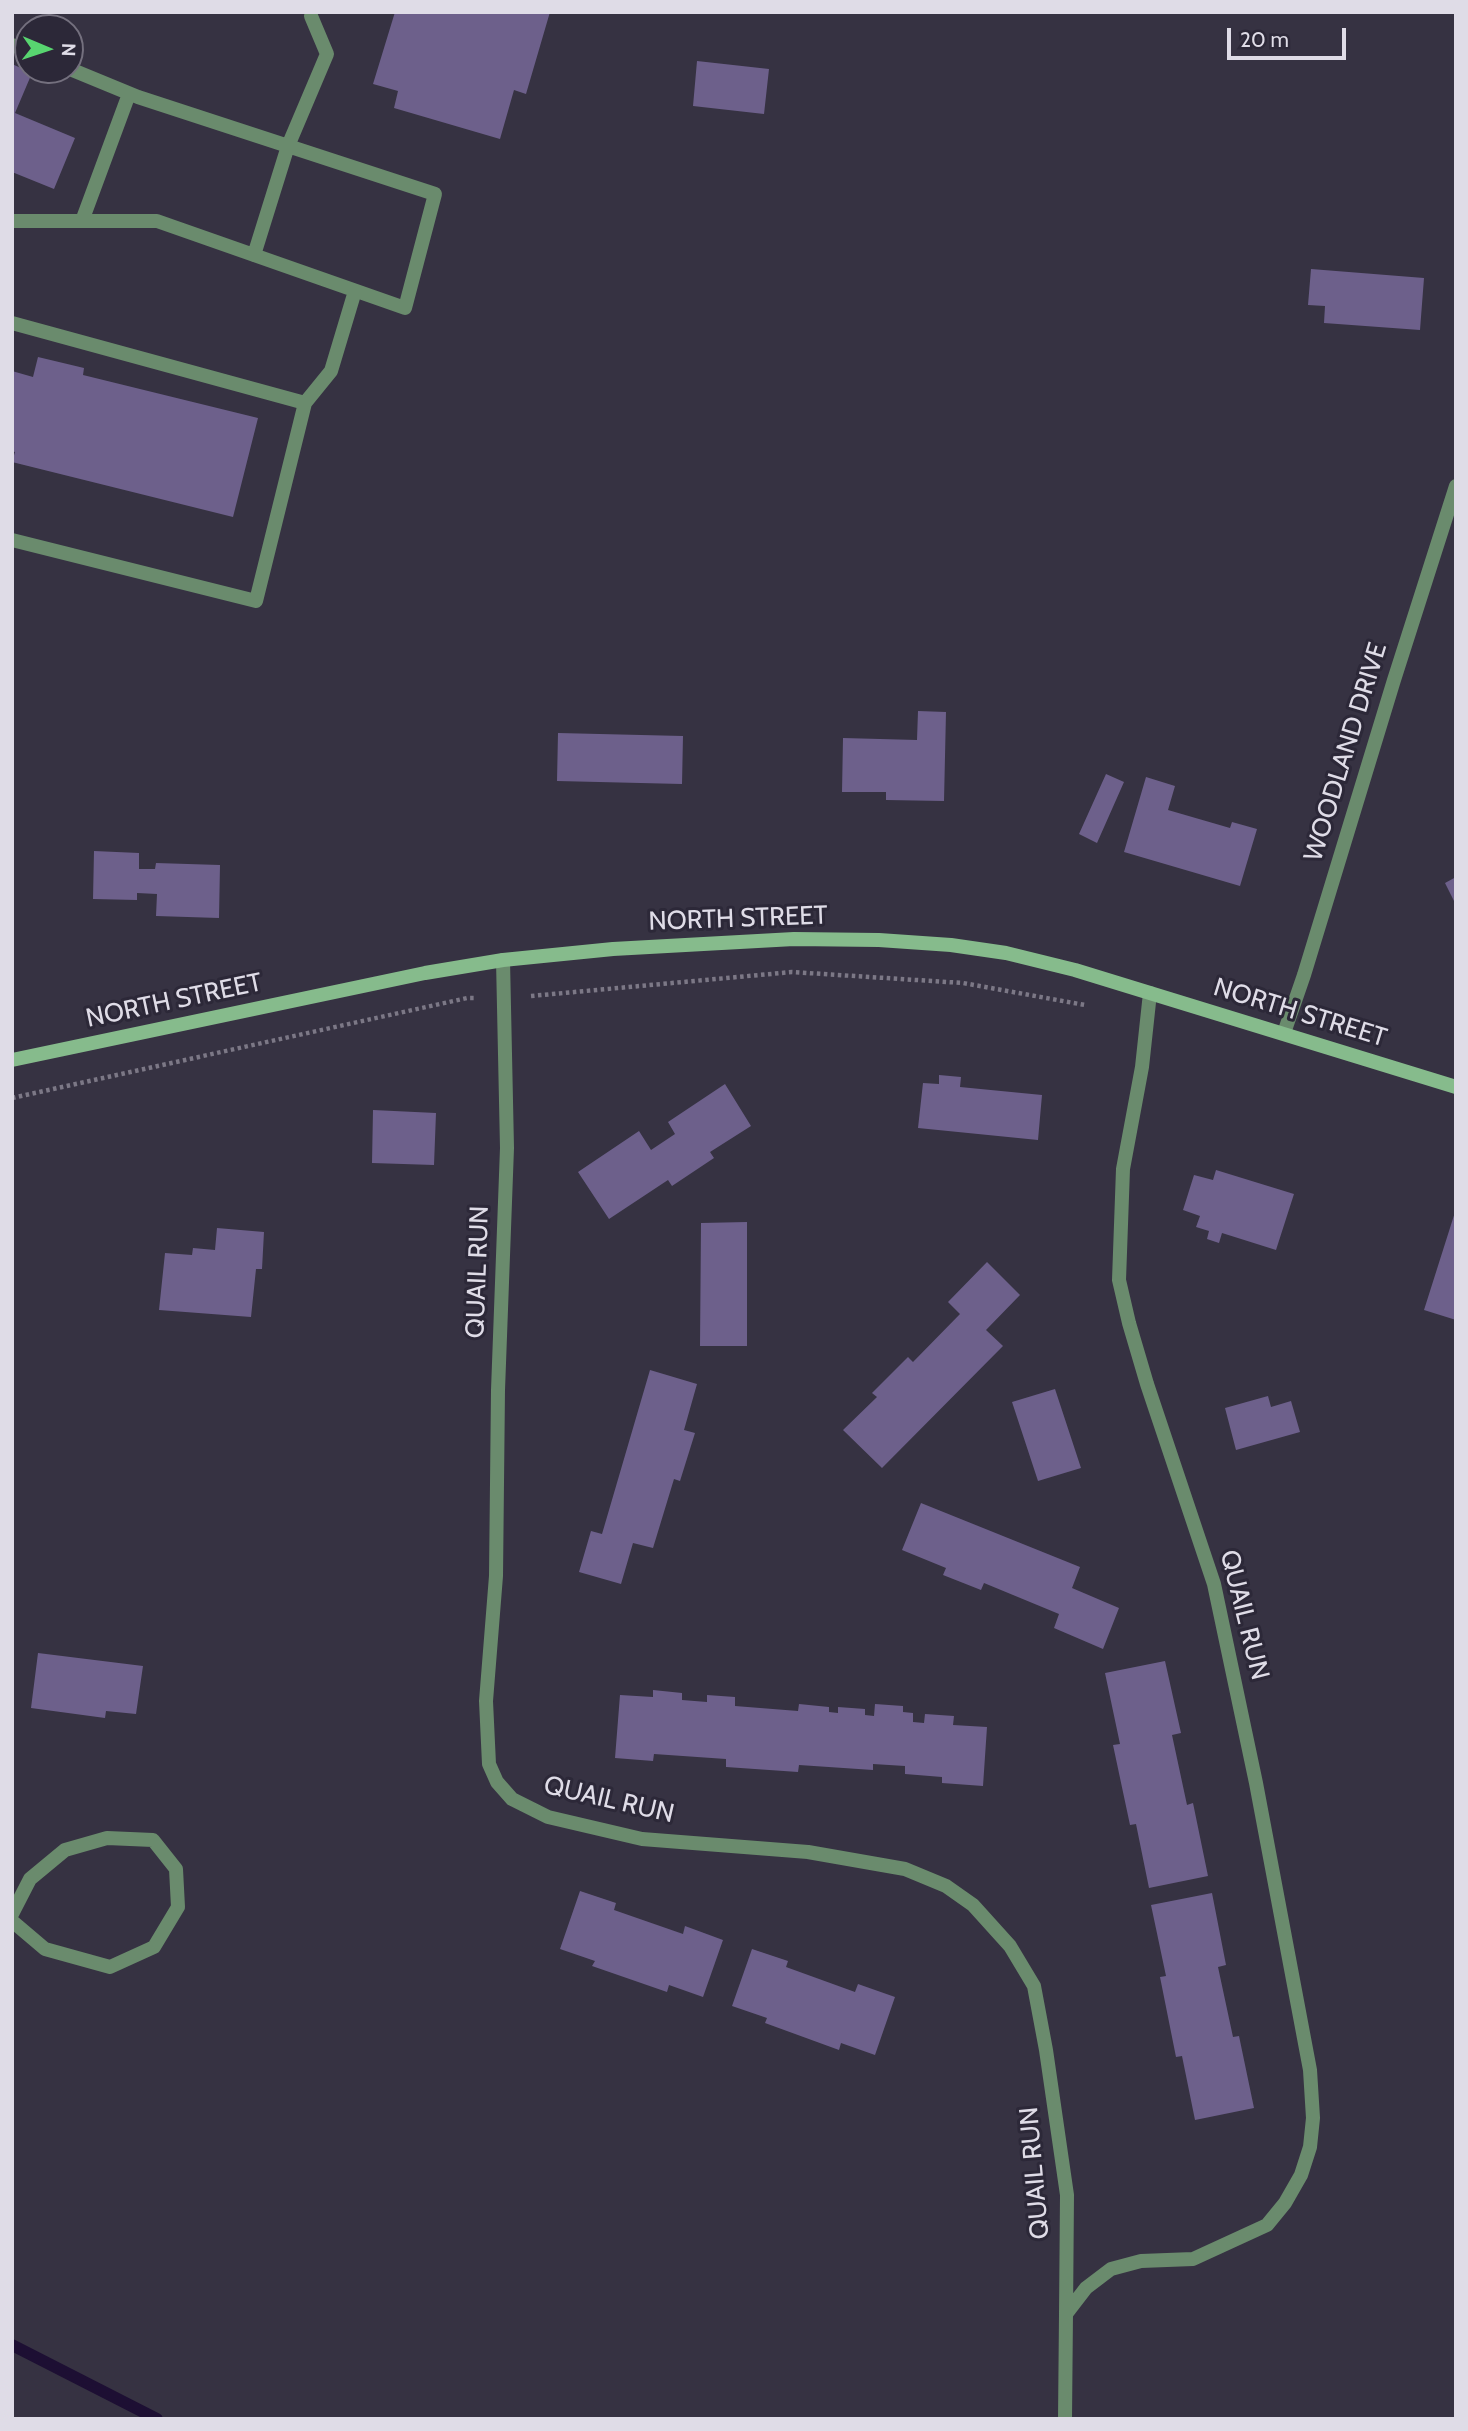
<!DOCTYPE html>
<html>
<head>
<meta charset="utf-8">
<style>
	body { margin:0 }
	#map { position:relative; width:1468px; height:2431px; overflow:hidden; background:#363242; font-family:Cabin,sans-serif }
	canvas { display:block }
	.frame { position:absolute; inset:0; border:14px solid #dfdce7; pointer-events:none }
	.north { position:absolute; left:14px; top:14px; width:70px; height:70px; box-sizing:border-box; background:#2c2838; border:2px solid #74707e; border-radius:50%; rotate:92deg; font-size:19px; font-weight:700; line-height:28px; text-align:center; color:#dfdce7 }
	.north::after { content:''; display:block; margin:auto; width:24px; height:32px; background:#58d570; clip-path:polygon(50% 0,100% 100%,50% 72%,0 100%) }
	.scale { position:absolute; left:1227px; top:28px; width:119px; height:32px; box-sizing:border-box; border:4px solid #dfdce7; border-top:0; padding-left:9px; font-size:21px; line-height:24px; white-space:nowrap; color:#dfdce7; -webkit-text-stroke:5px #2c2838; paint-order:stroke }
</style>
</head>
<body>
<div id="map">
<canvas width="1468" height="2431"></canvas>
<div class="frame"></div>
<div class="north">N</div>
<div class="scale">20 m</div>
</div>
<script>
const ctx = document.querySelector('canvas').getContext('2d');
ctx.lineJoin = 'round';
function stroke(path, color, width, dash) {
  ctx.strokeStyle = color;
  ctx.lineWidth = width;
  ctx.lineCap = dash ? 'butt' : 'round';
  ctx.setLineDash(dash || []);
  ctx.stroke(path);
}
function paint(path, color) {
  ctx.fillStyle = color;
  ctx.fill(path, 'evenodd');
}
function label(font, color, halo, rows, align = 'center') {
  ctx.font = font + ' Cabin,sans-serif';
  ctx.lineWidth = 6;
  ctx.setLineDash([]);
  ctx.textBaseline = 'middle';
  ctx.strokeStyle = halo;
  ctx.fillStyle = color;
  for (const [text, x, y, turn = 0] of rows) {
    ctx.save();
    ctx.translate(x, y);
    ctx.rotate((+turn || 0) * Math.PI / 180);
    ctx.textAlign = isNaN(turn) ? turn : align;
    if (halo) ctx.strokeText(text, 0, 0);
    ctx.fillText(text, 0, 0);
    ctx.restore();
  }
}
stroke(new Path2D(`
	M12,2345L157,2419`), '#1d0f33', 12);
paint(new Path2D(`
	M395,12H550L526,94L514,90L500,139L394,108L398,91L373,84Z
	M697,61L769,69L764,114L693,106Z
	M12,64L32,73L15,113L75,138L54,189L12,172Z
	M1311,269L1424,278L1420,330L1324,323L1325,306L1308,305Z
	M38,357L84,368L83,375L258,418L233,517L12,462L15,452L12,451V371L33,377Z
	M918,711L946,712L944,801L886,800V792H842L843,738L917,740Z
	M558,733L683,736L682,784L557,781Z
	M1106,774L1124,782L1097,843L1079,834Z
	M1146,777L1175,786L1168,810L1230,828L1232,822L1257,829L1240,886L1124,852Z
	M94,851L139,853V869H155L156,863L220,865L219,918L156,916L157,894L137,893V900L93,899Z
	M1456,877V905L1445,883Z
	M939,1075L961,1077L960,1087L1042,1095L1038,1140L918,1128L923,1083L939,1084Z
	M725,1084L751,1126L710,1152L714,1158L672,1186L668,1180L609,1219L578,1172L639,1131L651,1150L675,1134L668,1122Z
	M373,1110L436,1113L434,1165L372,1163Z
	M1216,1170L1294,1194L1276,1250L1222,1233L1219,1243L1207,1239L1209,1231L1196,1227L1200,1216L1183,1210L1194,1175L1213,1180Z
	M1456,1209V1320L1424,1310Z
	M747,1222V1346H700L701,1223Z
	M217,1228L264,1232L262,1269H256L251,1317L159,1310L165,1253L192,1255L193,1248L215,1250Z
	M987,1262L1020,1295L986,1330L1003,1346L882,1468L843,1430L877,1397L872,1393L908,1357L913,1362L960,1314L948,1302Z
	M650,1370L697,1384L684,1430L695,1433L680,1481L674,1479L653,1548L633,1543L621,1584L579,1572L591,1531L602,1534Z
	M1055,1389L1081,1468L1038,1481L1012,1402Z
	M1268,1396L1271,1407L1291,1401L1300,1432L1236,1450L1225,1408Z
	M921,1503L1080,1567L1072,1588L1119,1608L1103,1649L1054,1628L1059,1614L984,1583L981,1590L943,1575L946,1568L902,1550Z
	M38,1653L143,1666L136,1714L106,1711L105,1718L31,1708Z
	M1165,1661L1181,1733L1172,1735L1187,1805L1193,1803L1208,1876L1149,1888L1136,1824L1130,1825L1113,1745L1120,1744L1105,1673Z
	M653,1690L682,1693V1700L707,1702V1695L735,1697V1706L798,1711L799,1704L829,1707V1712L838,1713V1707L865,1709V1715L874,1716L875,1704L903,1706V1712L913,1713V1722L924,1723L925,1714L954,1716L953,1725L987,1727L983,1786L942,1783V1777L905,1774V1766L873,1764V1770L799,1765L798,1772L726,1767V1759L654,1754L653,1761L615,1758L620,1695L653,1697Z
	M580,1891L616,1903L614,1910L683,1934L685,1926L723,1940L703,1997L669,1985L667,1992L592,1966L595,1961L560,1949Z
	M1212,1893L1226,1965L1218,1967L1233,2037L1239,2036L1254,2108L1195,2120L1182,2056L1176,2057L1160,1977L1166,1976L1151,1905Z
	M752,1949L788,1961L786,1967L855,1992L858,1984L895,1997L875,2055L841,2043L839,2050L765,2023L767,2018L732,2006Z`), '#6d608b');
stroke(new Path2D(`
	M531,996L792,972L963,983L1085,1005
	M12,1098L467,998H476`), '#7c7886', 4.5, [3.5, 3.5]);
stroke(new Path2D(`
	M12,45L28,51
	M12,221H157L405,308L435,194L138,97L70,69
	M82,221L129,94
	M254,255L288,146L327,54L311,16
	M12,323L305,403L256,601L12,540
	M305,403L331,371L355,291`), '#6a8b6d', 14);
stroke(new Path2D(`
	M503,960L507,1148L498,1390L496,1576L486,1701L489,1764L497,1782L512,1799L548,1817L642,1839L808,1852L905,1869L946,1886L973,1905L1010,1946L1034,1986L1046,2050L1067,2195L1066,2314
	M1284,1033L1304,975L1394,680L1456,486
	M12,1914L30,1879L65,1850L107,1838L153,1840L176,1869L178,1907L154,1947L110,1967L45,1949L12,1921
	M1065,2419L1066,2314L1086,2288L1111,2269L1141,2261L1193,2259L1267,2225L1285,2203L1301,2175L1310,2147L1313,2118L1310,2070L1256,1783L1214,1584L1147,1384L1129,1323L1119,1280L1123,1169L1142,1067L1150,993`), '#6a8b6d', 14);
stroke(new Path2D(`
	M12,1060L425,973L503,960L613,949L794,939L879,940L951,945L1006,953L1075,970L1456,1087`), '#86bb8c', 14);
label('26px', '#dfdce7', '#2c2838', [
	["WOODLAND DRIVE",1346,752,-73],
	["NORTH STREET",738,919,-2],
	["NORTH STREET",174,1001,-12],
	["NORTH STREET",1300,1013,17],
	["QUAIL RUN",478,1272,-88],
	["QUAIL RUN",1244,1615,76],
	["QUAIL RUN",609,1800,13],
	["QUAIL RUN",1035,2173,-95]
]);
</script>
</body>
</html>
